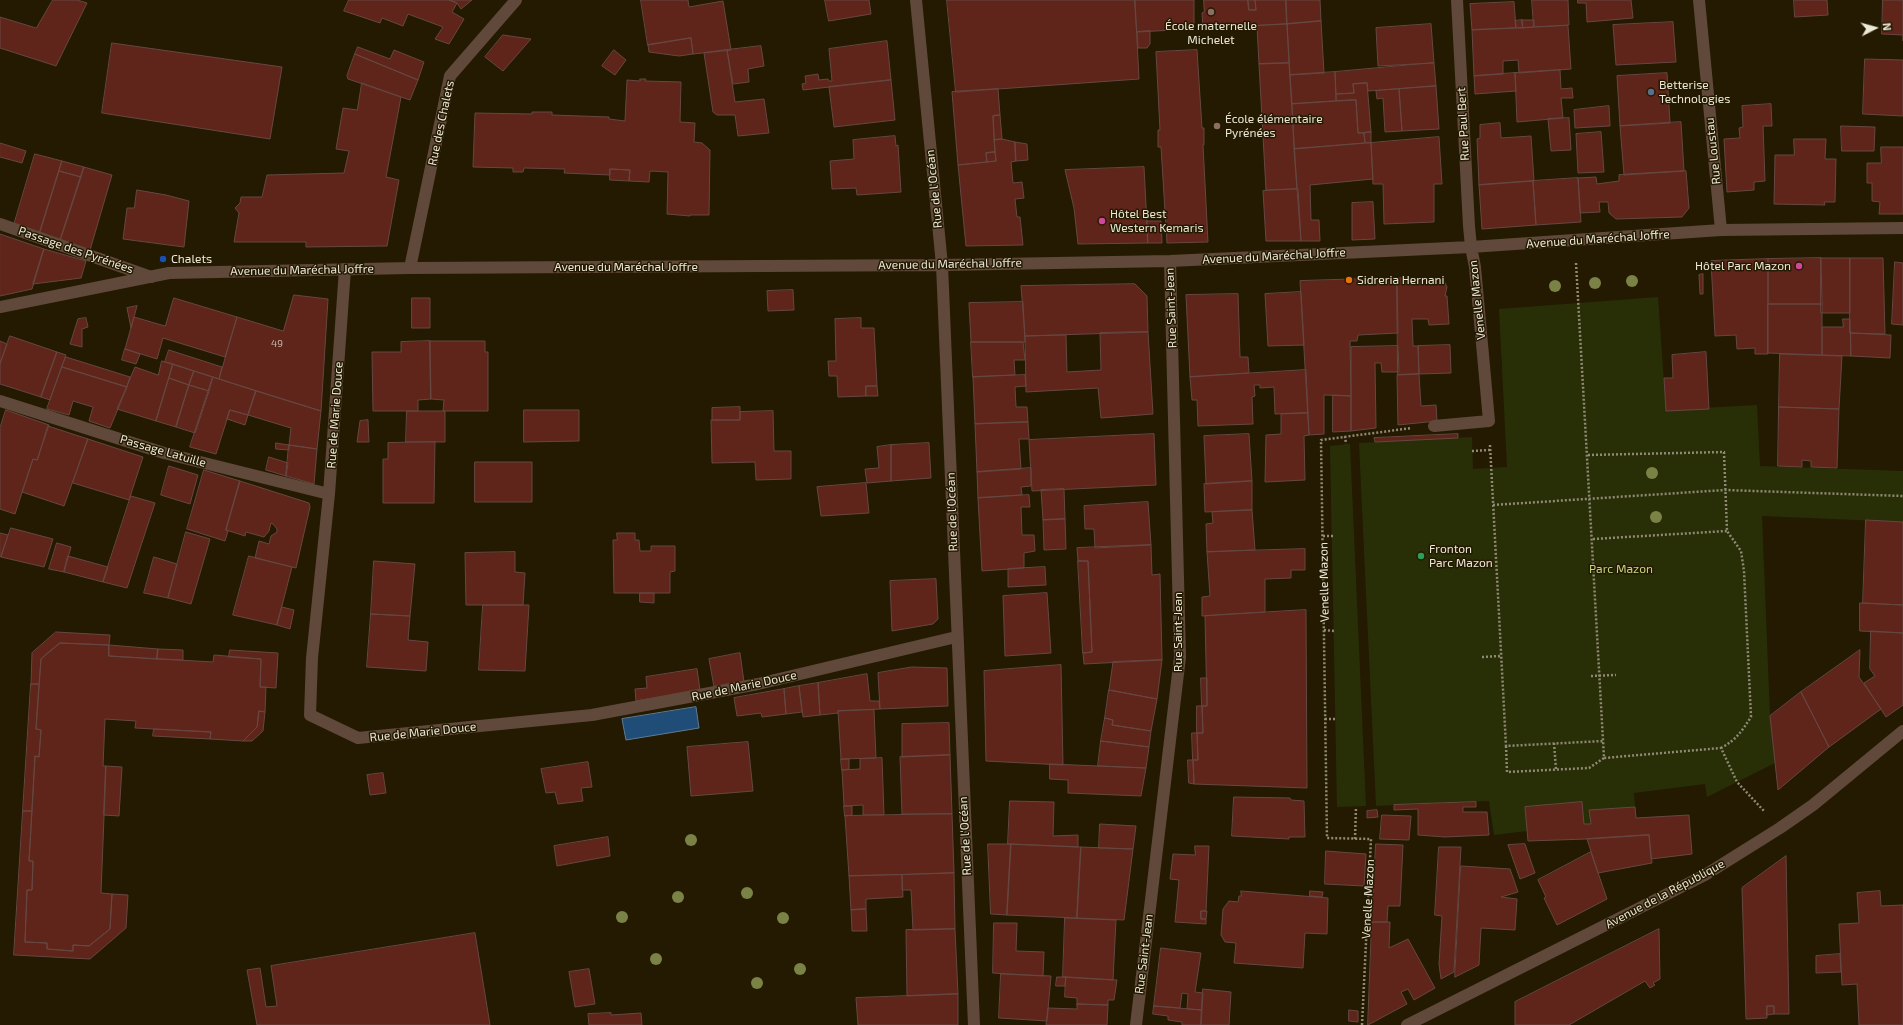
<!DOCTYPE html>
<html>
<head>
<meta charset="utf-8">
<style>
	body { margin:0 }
	#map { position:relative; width:1903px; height:1025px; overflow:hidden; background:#231a01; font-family:"Exo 2",sans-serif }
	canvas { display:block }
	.north { position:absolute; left:1855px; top:8px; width:40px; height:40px; -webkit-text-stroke:3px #231a01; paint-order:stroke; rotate:84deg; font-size:11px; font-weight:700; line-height:16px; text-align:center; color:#ede7d7 }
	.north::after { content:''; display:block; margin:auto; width:14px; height:18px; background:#ede7d7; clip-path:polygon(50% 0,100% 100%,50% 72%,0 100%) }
</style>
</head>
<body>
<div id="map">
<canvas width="1903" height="1025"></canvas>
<div class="north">N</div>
</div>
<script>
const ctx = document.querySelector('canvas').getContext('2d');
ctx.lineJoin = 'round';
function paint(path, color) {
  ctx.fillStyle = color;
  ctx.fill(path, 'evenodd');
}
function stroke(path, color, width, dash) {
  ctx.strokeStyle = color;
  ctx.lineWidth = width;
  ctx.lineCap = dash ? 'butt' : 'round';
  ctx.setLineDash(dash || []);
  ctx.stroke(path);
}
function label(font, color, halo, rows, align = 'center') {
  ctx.font = font + ' "Exo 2",sans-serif';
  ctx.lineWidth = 3;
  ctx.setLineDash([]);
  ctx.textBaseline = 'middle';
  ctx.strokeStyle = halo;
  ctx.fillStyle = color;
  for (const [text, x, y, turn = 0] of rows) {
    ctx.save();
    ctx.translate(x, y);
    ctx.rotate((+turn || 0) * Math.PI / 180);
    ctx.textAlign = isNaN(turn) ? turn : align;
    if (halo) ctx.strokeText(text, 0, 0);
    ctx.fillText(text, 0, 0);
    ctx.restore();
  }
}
paint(new Path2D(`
	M1658,297L1666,410L1757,405L1760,466L1903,471V522L1762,516L1770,716L1775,763L1707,797L1705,784L1634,793L1636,818L1635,836L1584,824L1525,807L1527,831L1494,835L1489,801L1376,806L1359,443L1472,437L1473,469L1507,467L1499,309Z
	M1350,444L1366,806L1337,807L1330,446Z`), '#282f07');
const water = new Path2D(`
	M696,707L699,728L626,740L622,719Z`);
paint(water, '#204d78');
stroke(water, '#5e7b94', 1);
const building = new Path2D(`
	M53,0H77L87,3L56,66L0,48V17L36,28Z
	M349,0H449L457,3L452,12L464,19L449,44L435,39L443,27L408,14L403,26L382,18L380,23L344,11Z
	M449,0H472L461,9L457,3Z
	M641,0H688L689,7L723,1L731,50L693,54L691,38L648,45Z
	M825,0H869L871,14L829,21Z
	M947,0H1135L1139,79L956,92Z
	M1135,0H1194V29L1137,32Z
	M1204,0H1248L1249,10H1256L1255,0H1286L1287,24L1203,28L1202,13L1204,12Z
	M1248,0H1255L1256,10H1249Z
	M1286,0H1320L1321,21L1287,24Z
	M1532,0H1568L1569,25L1534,27Z
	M1578,0H1631L1633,18L1587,22L1586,3H1578Z
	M1794,0H1827L1828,15L1795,17Z
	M1883,0H1903V41V35L1882,34Z
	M1514,2L1516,28L1472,30L1470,4Z
	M1522,20L1523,28H1516L1515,21Z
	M1522,20H1534V27L1523,28Z
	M1321,21L1324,73L1290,75L1287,24Z
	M1673,22L1676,62L1616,65L1613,25Z
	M1287,24L1289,63L1259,64L1257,26Z
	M1431,24L1434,63L1378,66L1376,28Z
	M1568,26L1571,69L1519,73L1518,60L1503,61V74L1474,76L1472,30Z
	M1150,31V44L1147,48H1138L1137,32Z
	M503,35L531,39L503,71L485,57Z
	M691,38L693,54L679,56L649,52L648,45Z
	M887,41L891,80L803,90L802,84L806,83L805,76L818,74L819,80L828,79L829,81H832L829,49Z
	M112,43L282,67L270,139L102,113Z
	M761,46L764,66L748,69L749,82L733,84L727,50Z
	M358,47L390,59L394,50L424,62L418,80L355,54Z
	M614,50L626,60L615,75L602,66Z
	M727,50L735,102L764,99L769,133L738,136L735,115H717L713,112L704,53Z
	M1197,50L1202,128H1204V145H1203L1208,242L1167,243L1161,147H1158V130H1160L1156,52Z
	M355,54L418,80L410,100L348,79L347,76Z
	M1865,59L1903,60V116L1863,114Z
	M1289,63L1297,189L1266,190L1259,64Z
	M1434,63L1436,86L1368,91L1367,83L1353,84L1354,93L1336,94L1335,72Z
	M1560,70L1561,89L1572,88L1573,98H1561L1563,118L1517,122L1515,73Z
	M1335,72L1336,101L1292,104L1290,75Z
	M1515,73L1516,91L1475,94L1474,76Z
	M1667,73L1670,123L1620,126L1617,76Z
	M640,79H646L645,81L681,82L680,122L695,123L694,142L702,143L710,150L709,215H690V216L667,214L668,172L650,171L649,182L629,181L630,170L610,169V175L564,173L565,169L524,168L523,172H513V168L473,167L475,113L532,114V112H552V115L609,117V119L625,121L627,80L640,81Z
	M891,80L895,120L834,127L829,87Z
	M362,83L401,97L386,177L399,180L387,246L306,247V242H234L239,213L235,208L240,203L241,197H262L267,175L344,173L349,151L336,149L343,108L357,110Z
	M1367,83L1371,132L1358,133L1356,100L1336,101V94L1354,93L1353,84Z
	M1436,86L1439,129L1402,131L1399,89Z
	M998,89L1000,115L993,116L995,152L986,153L987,162L958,165L952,92Z
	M1399,89L1402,131L1385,132L1383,98L1377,99L1376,91Z
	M1356,100L1358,133H1364L1365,143L1294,149L1292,104Z
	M1771,104L1772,126H1763L1765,181L1754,182V190L1727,192L1724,139L1740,138L1739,128L1743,127L1742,106Z
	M1609,106L1610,126L1575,128L1574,110Z
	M1000,115L1002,139L994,140L993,116Z
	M1569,118L1571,150L1551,151L1548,119Z
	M1681,122L1684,171L1624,175L1620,126Z
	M1500,123L1501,138L1531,136L1534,181L1479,185L1477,139L1480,138V125Z
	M1841,126L1875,127L1874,151H1842Z
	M1371,132V143H1365L1364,133Z
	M1601,132L1604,172L1578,173L1576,134Z
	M895,136L896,146L898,145L901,192L857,195L856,188L832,189L830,161L854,159L853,140Z
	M1439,137L1442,184H1434V222L1384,224L1383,184H1373L1371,143Z
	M1002,139L1015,142L1016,161L1011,162L1013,183L1022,182L1024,198L1015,199L1017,217H1020L1023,245L966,246L958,165L996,161L994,140Z
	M1794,139H1826L1825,159H1836L1835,202H1824L1825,205L1774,204L1775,155H1794Z
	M1015,142L1027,144L1028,160L1016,161Z
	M0,143L26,151L22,163L0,157Z
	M1371,143L1373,179L1310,185L1311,220H1319L1320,241H1301L1294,149Z
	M1881,147H1903V214H1879L1880,202L1872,201V183H1867V163H1881Z
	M995,152L996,161L987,162L986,153Z
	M35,154L62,161L39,235L14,225Z
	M62,161L84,167L81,177L59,171Z
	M84,167L112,175L90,250L60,241Z
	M1144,167L1148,243L1078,244L1074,208L1065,170Z
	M610,169L630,170L629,181L610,180Z
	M59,171L81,177L60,241L39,235Z
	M1686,171L1689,208L1682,217L1616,219L1609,213L1608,202H1599L1600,212L1580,213L1578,178L1596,177L1597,184L1619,181V175Z
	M1578,178L1581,222L1536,225L1533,181Z
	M1533,181L1536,225L1482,229L1479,185Z
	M1298,189L1301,241H1266L1263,191Z
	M137,190L166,195L189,201L184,247L123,239L127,208H134Z
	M1373,202L1375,239L1352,240V203Z
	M1147,221H1161L1162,243H1148Z
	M0,234L44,249L32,289L0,296Z
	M44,249L86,261L81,278L33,284Z
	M1821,258H1850V313H1821Z
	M1821,258L1822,304H1768V259Z
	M1850,258H1883L1885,334L1850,333Z
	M1768,259V354H1755V348L1737,349L1736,335L1715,336L1711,261Z
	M1895,262L1903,263V325L1892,324Z
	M1703,274V294H1700L1699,275Z
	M1397,278H1439L1444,281L1447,287L1445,296H1447L1449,324L1429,325L1428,319H1412L1413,346H1418L1419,374L1398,375Z
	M1397,278L1398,333L1358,335L1357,341H1350L1351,396L1324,395V434L1309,435L1300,281Z
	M1135,284L1147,296L1148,332L1025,336L1021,286Z
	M793,290L794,310L768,311L767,291Z
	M1301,292L1304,345L1268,346L1265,294Z
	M1238,294L1240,357H1248L1249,373L1190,377L1186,295Z
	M294,295L328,299L321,411L219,379L237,317L283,331Z
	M174,298L237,317L225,357L163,338L157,359L125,349L134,317L165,326Z
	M412,298H430V328H412Z
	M1023,302L1025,342H971L969,303Z
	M1768,304H1822V355L1768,353Z
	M137,306L131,328L127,308Z
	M86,318L88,327L82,329V347L70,344L78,319Z
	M861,318V328H874L877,386H866V396L838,397L837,376H829L828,361H836L835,319Z
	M1843,319H1850L1851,356L1822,355V327H1843Z
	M1148,332L1153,414L1101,418L1098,388L1026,392L1025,336L1066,335L1067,372L1101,370L1100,333Z
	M1851,333L1891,335L1890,358L1851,356Z
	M10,336L57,352L41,397L0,384V364Z
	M0,341L7,344L0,364Z
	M430,341L431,399L418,400V411H373L372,352H401V342Z
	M430,341H485V352H488V411H443L444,400L431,399Z
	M971,342H1023L1025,360H1014L1015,375L973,377Z
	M1450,345L1451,373L1419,374L1418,346Z
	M1398,346L1399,372H1382L1381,363H1375L1376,428L1351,431V347Z
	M125,349L140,354L136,364L122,360Z
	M169,350L222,367L219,379L165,362Z
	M57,352L66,355L50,400L41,397Z
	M1706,352L1709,409L1666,411L1664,378H1673L1672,355Z
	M1780,354L1842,356L1839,409L1779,407Z
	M66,357L130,377L127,387L62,367Z
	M162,361L173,364L156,421L117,409L135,367L158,375Z
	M173,364L194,371L189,385L169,378Z
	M62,367L127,387L110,428L89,421L93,407L73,401L69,415L47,409Z
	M1306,370L1308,413L1275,414L1274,387L1260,388V385H1254L1255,396L1252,397L1253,424L1198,426L1197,400H1192L1190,377Z
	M194,371L213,377L209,391L189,385Z
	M1419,374L1421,406L1436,405L1437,421L1398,425L1397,375Z
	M1025,375L1026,386L1015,387L1016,407H1027L1028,422L975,424L973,377Z
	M213,377L256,391L248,415L230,410L216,454L190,447Z
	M169,378L189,385L176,427L156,421Z
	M189,385L209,391L195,433L176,427Z
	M866,386H877L878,396H866Z
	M256,391L321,411L317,449L289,445L291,428L248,415Z
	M1333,395L1351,396V431L1333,432Z
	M740,407V420H712V408Z
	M1779,407L1839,409L1837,468L1811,467V461L1802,460V467L1778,466Z
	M6,410L49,425L37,460L33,459L15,514L0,509V428Z
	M230,410L248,415L245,425L227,419Z
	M524,410H579V441L524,442Z
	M407,411H445V442H406Z
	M773,411L774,451H791V479L756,480L755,462L712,463L711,420H740V412Z
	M1308,413L1309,435L1304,436L1305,480L1265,482L1266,435L1281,434V414Z
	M368,420L369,442H357L360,421Z
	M1028,422L1029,439H1019L1021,469L977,472L975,424Z
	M48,426L88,439L64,506L22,492L33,459L37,460Z
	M1154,434L1156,485L1032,491L1029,440Z
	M1249,434L1252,481L1206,484L1204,436Z
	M1458,434V438L1375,442L1374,438Z
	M88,439L143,457L129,500L73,483Z
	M435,442L434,503H383V459H388V443Z
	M276,443L289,445V450L276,449Z
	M929,443L931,478L891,481V445Z
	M289,445L317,449L314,484L286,476Z
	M891,445V481L867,483L865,469L879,468L877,447Z
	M269,457L288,463L286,476L266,470Z
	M475,462H532V502H475Z
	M169,466L198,475L190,504L161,495Z
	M1031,468V486L1021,487L1022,495L978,498L977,472Z
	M204,470L240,481L226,530L228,531L225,541L187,529Z
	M240,481L309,503L310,507L296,568L255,558L259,541L269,544L271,536L277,532V529L273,524L271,523L269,531L264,537L246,532L245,536L226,530Z
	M1252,481V510L1205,512L1204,484Z
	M866,483L869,513L821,516L817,487Z
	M1064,489L1065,519L1043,520L1041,490Z
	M1029,495L1030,507H1021L1022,535H1034L1035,551L1024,553V568L982,571L978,498Z
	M131,496L155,503L127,588L103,582Z
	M1148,502L1151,545L1095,548L1094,529H1085L1084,506Z
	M1252,510L1255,550L1207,552L1206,524L1213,523L1212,512Z
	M1065,519L1066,549L1044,550L1043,520Z
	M1866,520L1903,522V605L1863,603Z
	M11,528L53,539L44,567L1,557Z
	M186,532L210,539L191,604L168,598Z
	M0,533L8,535L1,557L0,556Z
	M617,533H635V540H639L640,551H651V546H675V571L670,572V593H614L613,540H617Z
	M57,543L71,547L64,572L49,569Z
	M1151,545L1152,575L1160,574L1162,660L1084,664L1083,653L1092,652L1088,561H1078L1077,548Z
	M1305,549V570H1291V578L1265,579V612L1202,616V597L1210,596L1207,552Z
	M515,552V572L525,573L523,605H466L465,553Z
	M68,556L108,567L103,582L64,572Z
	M249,556L292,567L277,625L233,615Z
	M154,557L177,564L168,598L144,593Z
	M374,561L415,564L410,616L371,614Z
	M1078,561H1088L1092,652L1083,653Z
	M1045,567L1046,585L1008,587V569Z
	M936,579L938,619L933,624L892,631L890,581Z
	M640,593H654V603L640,602Z
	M1047,593L1051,653L1005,656L1003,596Z
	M1860,603L1903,605V633L1860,631Z
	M483,605H529L525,671L479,670Z
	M282,607L294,610L290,629L277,625Z
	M1306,610L1307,788L1194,784L1193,760H1198L1197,733H1203L1202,706H1207L1205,616Z
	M371,614L410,616L408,640L428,642L426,671L367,667Z
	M1871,631L1903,633V705L1886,717L1864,683L1875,676L1870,669Z
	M56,632L110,635L109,645L60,643L41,659L39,684H31L32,653Z
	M60,643L109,645V656L213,662L214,655L261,659L260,687H266L265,712L259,711L257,727L243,741L210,739L211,732L135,728L136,721L105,719L103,766H106L101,893L112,894L110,929L89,946L73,945V951L47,949V943L25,942L27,890H32L33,861H29L35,756L39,757L41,730L36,729L41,659Z
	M109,645L158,649L157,659L109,656Z
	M158,649L183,650V660L157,659Z
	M230,650L278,653L276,688L260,687L261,659L229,657Z
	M1860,650L1859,677L1881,709L1829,747L1801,692Z
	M740,653L744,682L714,687L709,659Z
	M1162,660L1157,699L1109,690L1113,662Z
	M1061,665L1063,765L986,761L984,671Z
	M912,667L947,668L948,706L880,709L878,673Z
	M697,669L700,690L636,701L635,689L647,688L646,677Z
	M867,674L870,701H879L880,709L838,711V713L820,715L818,683Z
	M1201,678H1207V706H1202Z
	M818,683L820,715L803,717L799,686Z
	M31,684H39L36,729L41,730L39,757L35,756L32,811H23Z
	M799,686L802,712L786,714L784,689Z
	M784,689L786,714L762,717L761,713L737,716L734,698Z
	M1109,690L1157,699L1151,731L1112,725L1113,720L1105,718Z
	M1801,692L1829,747L1778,790L1770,716Z
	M1197,706H1202L1203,733H1197Z
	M874,710L876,758L841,759L838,711Z
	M259,711L265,712L263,731L252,741H243L257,727Z
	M1105,718L1113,720L1112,725L1151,731L1149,747L1101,741Z
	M949,723L950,755L902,757V724Z
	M154,729L211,732L210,739L153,736Z
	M1192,733H1197L1198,760H1193Z
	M1101,741L1149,747L1146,768L1098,766Z
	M748,742L753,791L691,796L687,747Z
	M950,755L952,814H902L900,757Z
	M882,758L884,815H863V805L844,806L842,770L860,769V759Z
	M841,759H849V769L842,770Z
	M1188,760H1193L1194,784L1189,783Z
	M588,762L592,787L581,788L583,801L558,804L555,792L546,793L541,769Z
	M1050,764L1146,768L1141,796L1068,793V780L1050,779Z
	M106,766L122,767L119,816L104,815Z
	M383,773L386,793L370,795L367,775Z
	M1234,797L1290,798L1291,800L1304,801L1305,837H1289V839L1232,836Z
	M1010,801L1054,802L1053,836L1078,835V847L1008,844Z
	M1476,802V807H1463V812H1487L1489,835L1445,837L1418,835V809L1394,810V805Z
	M1582,802L1584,824H1591L1589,810L1635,807L1636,818L1689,815L1692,854L1651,859L1649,835L1587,839L1528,841L1525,807Z
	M844,806H852V815L845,816Z
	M1377,810L1378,817L1367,818V811Z
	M23,811H32L29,861H33L32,890H27L25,942L47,943V949L73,951V945L89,946L110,929L112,894L128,895L126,928L90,959L14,955Z
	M952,814L954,873L849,876L845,816Z
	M1382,815L1411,816L1409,840L1380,839Z
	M1100,824L1136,826L1133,849L1099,848Z
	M1649,835L1652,863L1598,873L1587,839Z
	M608,837L610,856L557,866L554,846Z
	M988,844H1011L1007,915L991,914Z
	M1011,844L1081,847L1077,918L1007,915Z
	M1376,844L1403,845L1400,906H1388L1387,922H1372Z
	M1525,844L1535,873L1520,879L1508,845Z
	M1195,846H1209L1206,911H1201V919H1206V924L1175,922L1179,880L1170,879L1173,854L1195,855Z
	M1081,847L1133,849L1124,920L1077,918Z
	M1439,847H1461L1454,972L1441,979L1439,964L1442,916L1435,915Z
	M1326,851L1366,854L1364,886L1325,884Z
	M1591,852L1607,899L1557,925L1544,898L1546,897L1538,880Z
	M1786,856L1789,1014H1774V1006H1767V1018L1746,1019L1742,888Z
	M1461,866L1510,869L1518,892L1501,897L1517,899L1515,930L1481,928L1479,965L1455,977Z
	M954,873L955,929L913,930L911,890H902V875Z
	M902,875L903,897L866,899V909L851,910L849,876Z
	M1241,891L1328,898L1327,934L1305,933L1303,968L1234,963L1236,943L1225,942L1221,935L1223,909L1229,901L1238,902L1239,896H1241Z
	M1310,891L1323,892L1322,897L1310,896Z
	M1880,891L1881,906L1903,905V1025H1859L1857,984L1842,985L1839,924L1859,923L1857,893Z
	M866,909L867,931H852L851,910Z
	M1201,911H1207L1206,919H1201Z
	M1065,918L1116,920L1113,980L1063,977Z
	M1372,922H1390L1389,948L1408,939L1435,988L1414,1000L1408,989L1401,992L1407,1004L1368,1025Z
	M994,923H1017L1016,951L1044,952L1043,976L993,973Z
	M955,929L958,994L907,996L906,930Z
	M1659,929L1660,979L1653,983L1655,985L1650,988L1645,981L1569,1025H1515V1002Z
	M475,933L490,1025H257L247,970L260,968L266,1007L277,1006L271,966Z
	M1161,948L1201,953L1195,992L1203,993L1202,1010L1187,1009L1188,994L1182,993L1180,1008L1154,1006Z
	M1840,954L1841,972L1816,973V956Z
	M589,969L595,1004L575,1007L569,972Z
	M1001,974L1051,976L1047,1021L999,1018Z
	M1057,977H1066L1065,986H1056Z
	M1066,977L1117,980L1114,1000H1108V1005L1077,1004V998L1065,997Z
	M1203,989L1231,992L1229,1025H1201Z
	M958,994V1025H858L856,998Z
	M1077,1004L1108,1005L1107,1025H1046L1048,1008L1077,1009Z
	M1154,1006L1202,1010L1201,1025H1182V1022L1168,1020V1016L1153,1014Z
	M1767,1006H1774V1014L1767,1015Z
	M1349,1010L1358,1011V1022L1349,1021Z
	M611,1013V1015L641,1013L642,1025H589L588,1014Z`);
paint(building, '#5f251b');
stroke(building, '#664741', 1);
stroke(new Path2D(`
	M1576,263L1604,758L1721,748L1737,782L1764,811
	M1345,436L1346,444
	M1490,445L1506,746L1603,741
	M1472,451L1490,450
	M1588,455L1724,452L1727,531L1741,551L1744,571L1751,717C1742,731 1736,740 1721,748
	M1493,505L1725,490L1903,496
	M1323,536H1333
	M1593,539L1727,531
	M1324,630L1334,631
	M1482,657L1501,656
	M1591,676L1616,675
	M1325,719H1336
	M1554,743L1556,769
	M1506,746L1507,772L1589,768L1604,758
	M1355,839L1356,807
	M1362,1025L1371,839L1327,838L1321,440L1412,428`), '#908975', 2.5, [2, 2]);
stroke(new Path2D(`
	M0,224L151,277`), '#60493a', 12);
stroke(new Path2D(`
	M916,0L942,265L974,1025
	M1699,0L1721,230
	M410,268L450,76L516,0
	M345,269L329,494L312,658L310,715L358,738L592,715L758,684L956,637
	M0,307L169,273L410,268L942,265L1170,261L1471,247L1721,230L1903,228
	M0,401L164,453L329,494
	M1434,426L1489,421L1475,267L1471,247L1469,226L1457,0
	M1136,1025L1180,657L1170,261
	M1407,1025L1705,875L1780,828L1813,805L1903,731`), '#60493a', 12);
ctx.fillStyle = '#7a8245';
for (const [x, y] of [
	[1632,281],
	[1595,283],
	[1555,286],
	[1652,473],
	[1656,517],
	[691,840],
	[747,893],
	[678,897],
	[622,917],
	[783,918],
	[656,959],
	[800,969],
	[757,983]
]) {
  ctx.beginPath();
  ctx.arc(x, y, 6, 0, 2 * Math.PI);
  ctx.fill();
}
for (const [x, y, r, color] of [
	[1211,12,4,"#8d6e63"],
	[1651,92,4,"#5c6f8a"],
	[1217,126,4,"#8d6e63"],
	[1102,221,4,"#d1479c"],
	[163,259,4,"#1a4fb4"],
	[1799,266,4,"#d1479c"],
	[1349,280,4,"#e8710a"],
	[1421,556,4,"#2e9e5b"]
]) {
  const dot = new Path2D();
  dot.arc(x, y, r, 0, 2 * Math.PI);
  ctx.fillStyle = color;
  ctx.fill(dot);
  stroke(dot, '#231a01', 1.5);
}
label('10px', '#cab6a8', null, [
	["49",277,344]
]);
label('12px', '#ede7d7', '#231a01', [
	["École maternelle",1211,26,"center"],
	["Michelet",1211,40,"center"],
	["Betterise",1659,85],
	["Technologies",1659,99],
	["École élémentaire",1225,119],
	["Pyrénées",1225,133],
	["Hôtel Best",1110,214],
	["Western Kemaris",1110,228],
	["Chalets",171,259],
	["Hôtel Parc Mazon",1791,266,"right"],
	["Sidreria Hernani",1357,280],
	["Fronton",1429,549],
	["Parc Mazon",1429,563]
], 'left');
label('12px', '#ede7d7', '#231a01', [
	["Rue des Chalets",441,123,-78],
	["Rue Paul Bert",1463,124,-93],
	["Rue Loustau",1713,151,-96],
	["Rue de l'Océan",934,189,-96],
	["Avenue du Maréchal Joffre",1598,239,-4],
	["Passage des Pyrénées",76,250,19],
	["Avenue du Maréchal Joffre",1274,256,-3],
	["Avenue du Maréchal Joffre",950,264,-1],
	["Avenue du Maréchal Joffre",626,267],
	["Avenue du Maréchal Joffre",302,270,-1],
	["Venelle Mazon",1477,300,-96],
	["Rue Saint-Jean",1171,308,-92],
	["Rue de Marie Douce",335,415,-86],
	["Passage Latuille",163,451,16],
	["Rue de l'Océan",952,512,-92],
	["Venelle Mazon",1324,582,-91],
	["Rue Saint-Jean",1178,632,-90],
	["Rue de Marie Douce",744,686,-12],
	["Rue de Marie Douce",423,732,-6],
	["Rue de l'Océan",965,836,-93],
	["Avenue de la République",1665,894,-28],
	["Venelle Mazon",1368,899,-87],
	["Rue Saint-Jean",1144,954,-83]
]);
label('12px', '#c2d77d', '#231a01', [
	["Parc Mazon",1621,569]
]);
</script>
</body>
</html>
